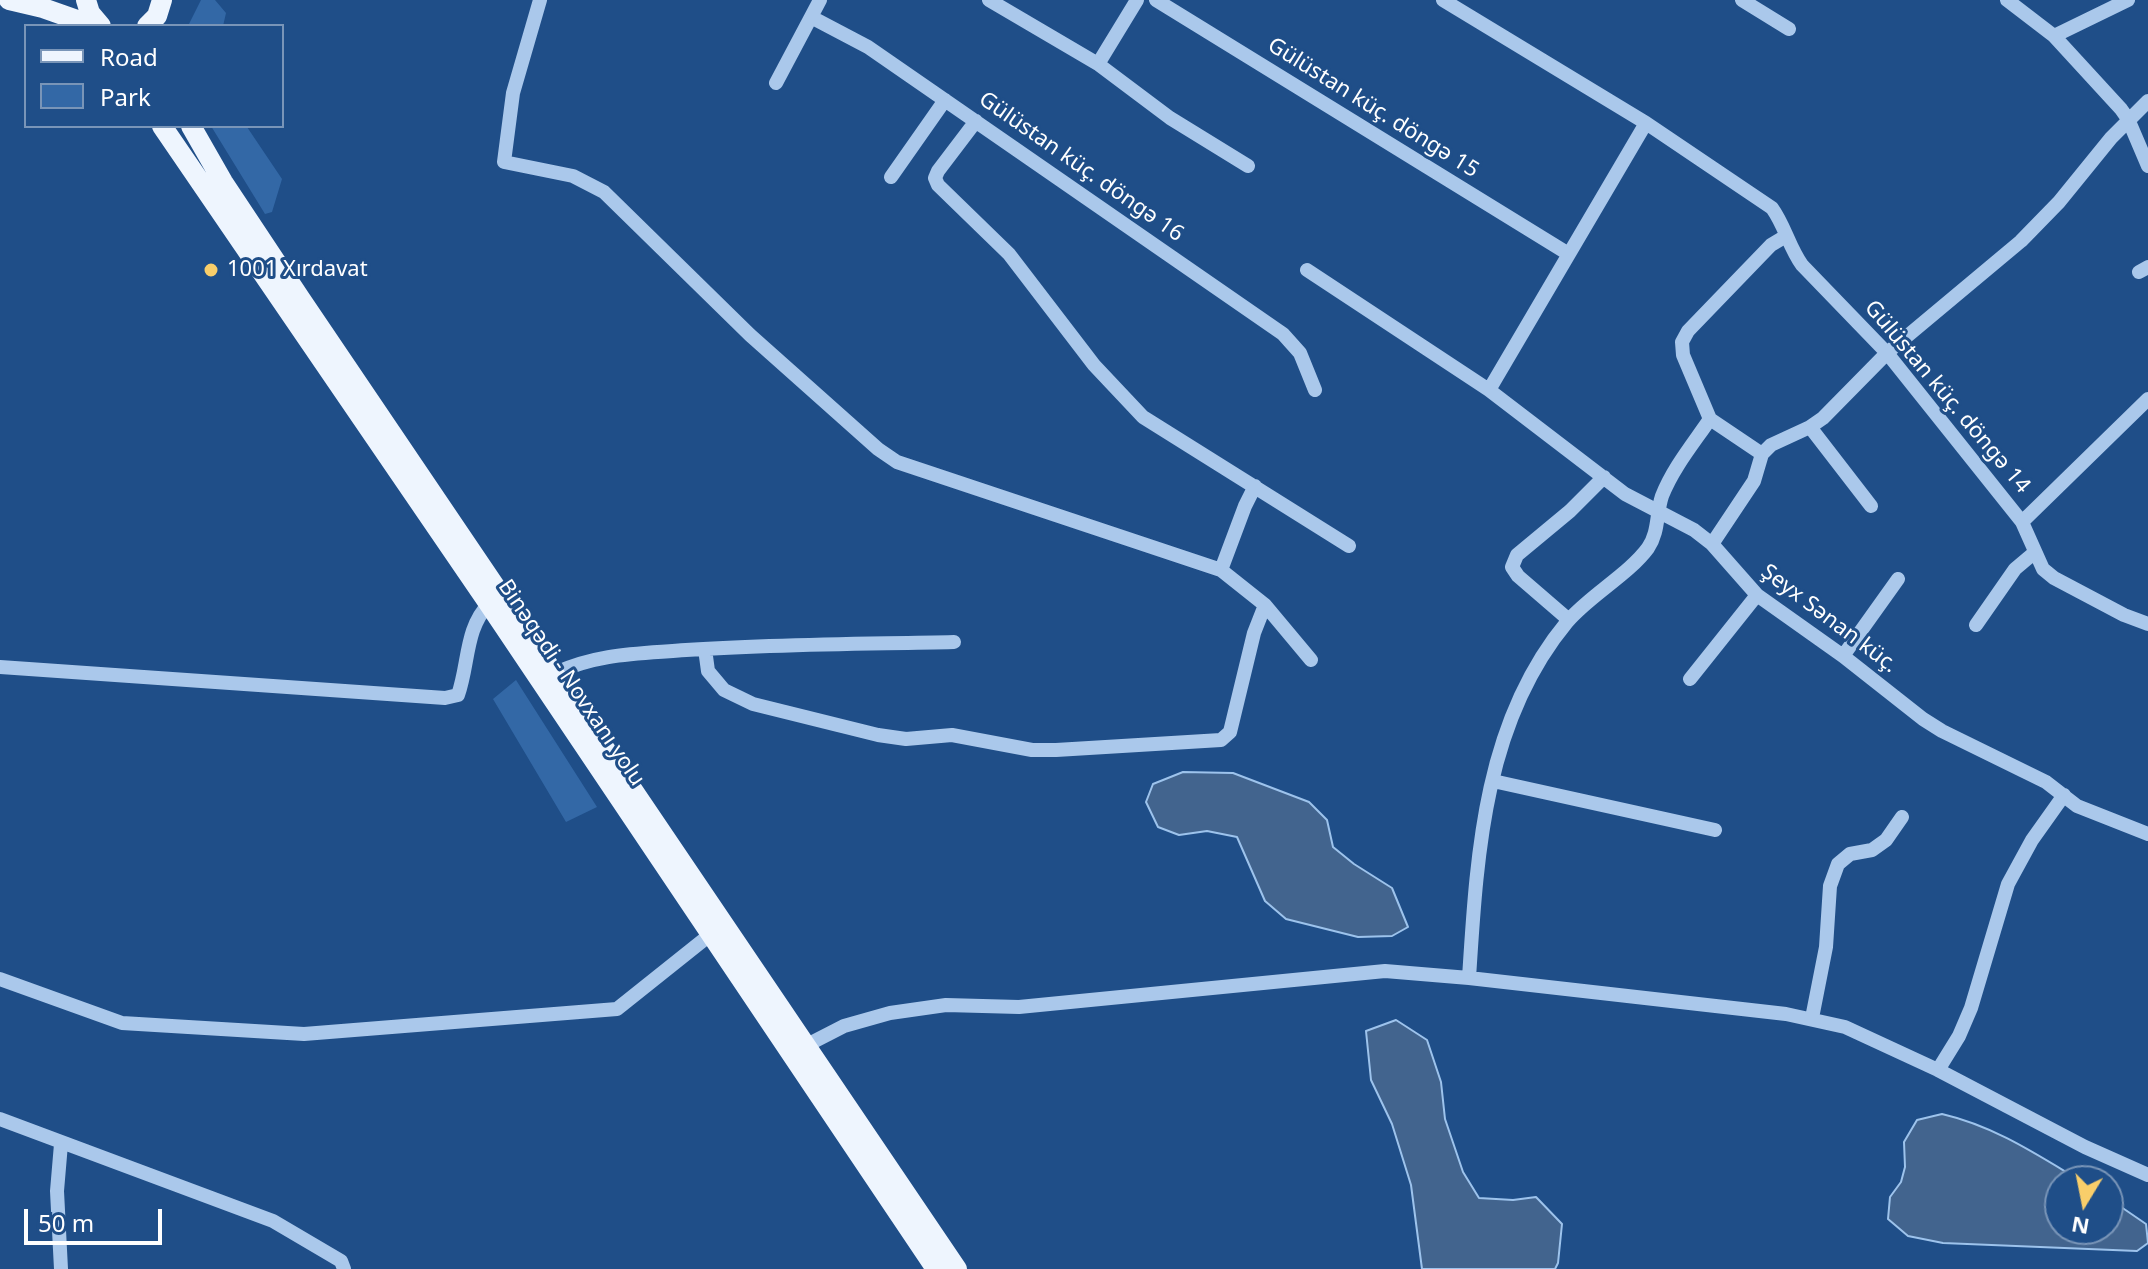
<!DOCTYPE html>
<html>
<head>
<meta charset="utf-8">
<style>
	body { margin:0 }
	#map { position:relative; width:2148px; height:1269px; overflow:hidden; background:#1f4e88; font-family:"Noto Sans",sans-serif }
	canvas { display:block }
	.legend { position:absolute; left:24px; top:24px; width:260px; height:104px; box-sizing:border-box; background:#1f4e88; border:2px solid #7995b8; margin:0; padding:10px 14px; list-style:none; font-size:24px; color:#fff }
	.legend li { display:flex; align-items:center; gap:16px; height:40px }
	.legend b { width:40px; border:2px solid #7995b8 }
	.north { position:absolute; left:2044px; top:1165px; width:80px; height:80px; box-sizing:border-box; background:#1f4e88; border:2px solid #7995b8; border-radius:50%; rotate:190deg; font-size:22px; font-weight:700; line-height:32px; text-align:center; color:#fff }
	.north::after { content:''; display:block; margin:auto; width:28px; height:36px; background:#f9ce6a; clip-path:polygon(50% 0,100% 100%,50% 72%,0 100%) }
	.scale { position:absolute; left:24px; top:1209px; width:138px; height:36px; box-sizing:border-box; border:4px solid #fff; border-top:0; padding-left:10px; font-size:24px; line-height:28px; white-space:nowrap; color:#fff; -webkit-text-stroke:6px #1f4e88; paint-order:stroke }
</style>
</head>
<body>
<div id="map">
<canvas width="2148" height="1269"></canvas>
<ul class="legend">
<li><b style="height:10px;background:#eef5fe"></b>Road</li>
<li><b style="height:22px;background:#3368a6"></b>Park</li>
</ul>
<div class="north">N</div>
<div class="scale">50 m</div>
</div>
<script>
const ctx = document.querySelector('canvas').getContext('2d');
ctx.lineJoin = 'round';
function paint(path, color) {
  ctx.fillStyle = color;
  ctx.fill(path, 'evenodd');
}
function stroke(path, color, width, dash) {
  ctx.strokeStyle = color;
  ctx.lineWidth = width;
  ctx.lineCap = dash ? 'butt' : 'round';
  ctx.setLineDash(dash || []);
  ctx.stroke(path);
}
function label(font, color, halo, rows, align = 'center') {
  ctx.font = font + ' "Noto Sans",sans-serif';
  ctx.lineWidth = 6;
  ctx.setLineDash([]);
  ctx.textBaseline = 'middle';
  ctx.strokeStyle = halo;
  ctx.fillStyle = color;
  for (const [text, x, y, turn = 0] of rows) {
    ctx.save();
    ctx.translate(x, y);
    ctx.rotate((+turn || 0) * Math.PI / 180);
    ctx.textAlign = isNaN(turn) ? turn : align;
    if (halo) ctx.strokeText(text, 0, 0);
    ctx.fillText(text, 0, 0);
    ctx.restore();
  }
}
paint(new Path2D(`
	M201,0H215L226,13L223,26H188Z
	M211,126L247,127L282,179L272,212L265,214Z
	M516,680L597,807L566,822L493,699Z`), '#3368a6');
const water = new Path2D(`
	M1183,772L1233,773L1309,802L1327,820L1333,847L1354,864L1392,888L1408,927L1392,936L1358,937L1286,919L1265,901L1237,837L1207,831L1179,835L1158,827L1146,802L1153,784Z
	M1396,1020L1427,1040L1441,1082L1445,1119L1463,1172L1479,1198L1513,1200L1536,1197L1562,1224L1558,1263L1555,1269H1422L1411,1185L1392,1124L1371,1080L1366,1031Z
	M1942,1114C1994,1126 2036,1154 2081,1181H2060V1229H2108V1198L2146,1224L2148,1243L2137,1251L1943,1243L1908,1236L1888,1219L1890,1197L1901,1182L1905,1167L1904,1142L1917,1120Z`);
paint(water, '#42648e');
stroke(water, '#9dc3ec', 2);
stroke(new Path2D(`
	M540,0L513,93L504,162L573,176L604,192L750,335L878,449L897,462L1221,570L1265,605L1311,660
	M820,0L811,17L868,47L1283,334L1300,353L1315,390
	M989,0L1098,64L1137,0
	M1156,0L1567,253
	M1443,0L1646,123L1772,208C1785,226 1789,247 1802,265L1887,353L2022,522L2043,569L2054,578L2124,615L2148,624
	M1742,0L1789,29
	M2007,0L2054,36L2121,109L2128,119L2148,166
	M2054,36L2128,0
	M1098,64L1170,118L1248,166
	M776,83L811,17
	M976,121L938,171L935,178L938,185L1009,254L1094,365L1143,417L1349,546
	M891,177L945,100
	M1307,270L1489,390L1625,494L1694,530L1712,544L1757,595L1843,656L1923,719L1942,731L2046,782L2077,806L2148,834
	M2139,272L2148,267
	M1489,390L1646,123
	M1710,419L1762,454
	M1810,427L1871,506
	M2022,522L2148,399
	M1712,544L1754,481L1762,454L1771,445L1810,427L1823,418L1887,353L2021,241L2059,202L2111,138L2148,101
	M1221,570L1245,506L1255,486
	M1569,620L1518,576L1512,567L1517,555L1570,511L1604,477
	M1976,625L2015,569L2034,553
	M705,649L708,671L724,690L753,704L878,735L906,739L952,735L1032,750H1056L1221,740L1230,732L1254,633L1265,605
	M1843,656L1898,579
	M0,667L445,698L458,695C469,664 465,628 489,604
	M555,673C600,653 637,654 686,650C775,644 865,644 954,642
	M1690,679L1757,595
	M1493,781L1715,830
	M1469,978C1477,853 1484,722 1567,622C1589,596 1629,574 1648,548C1659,532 1656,514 1662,496C1673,468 1693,444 1710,419L1683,355L1682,342L1688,331L1771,245L1786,236
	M0,979L122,1023L304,1034L617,1009L711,934
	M1812,1018L1826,947L1830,886L1838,864L1850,854L1872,850L1886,840L1902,817
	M807,1045L844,1026L890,1013L946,1005L1019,1007L1385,971L1469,978L1786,1014L1845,1027L1938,1070L2085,1147L2148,1175
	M1938,1070L1959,1036L1971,1008L2008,884L2032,840L2064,795
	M0,1119L273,1221L341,1261L344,1269
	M61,1269L57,1191L61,1144`), '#aac8eb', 14);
stroke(new Path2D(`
	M9,0L43,8L94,26
	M86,0L90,13L101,26
	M147,26L157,16L162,0
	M162,126L489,604L936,1269
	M191,126L223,182L300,298L957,1269`), '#eef5fe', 20);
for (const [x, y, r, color] of [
	[211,270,8,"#f9ce6a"]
]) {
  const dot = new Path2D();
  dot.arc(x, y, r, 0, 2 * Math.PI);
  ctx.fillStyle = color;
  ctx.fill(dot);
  stroke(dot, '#1f4e88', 3);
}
label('22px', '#fff', '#1f4e88', [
	["Gülüstan küç. döngə 15",1373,108,32],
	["Gülüstan küç. döngə 16",1081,167,35],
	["Gülüstan küç. döngə 14",1947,397,50],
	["Şeyx Sənan küç.",1829,619,37],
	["Binəqədi - Novxanı yolu",571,683,56]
]);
label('22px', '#fff', '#1f4e88', [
	["1001 Xırdavat",227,270]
], 'left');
</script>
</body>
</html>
